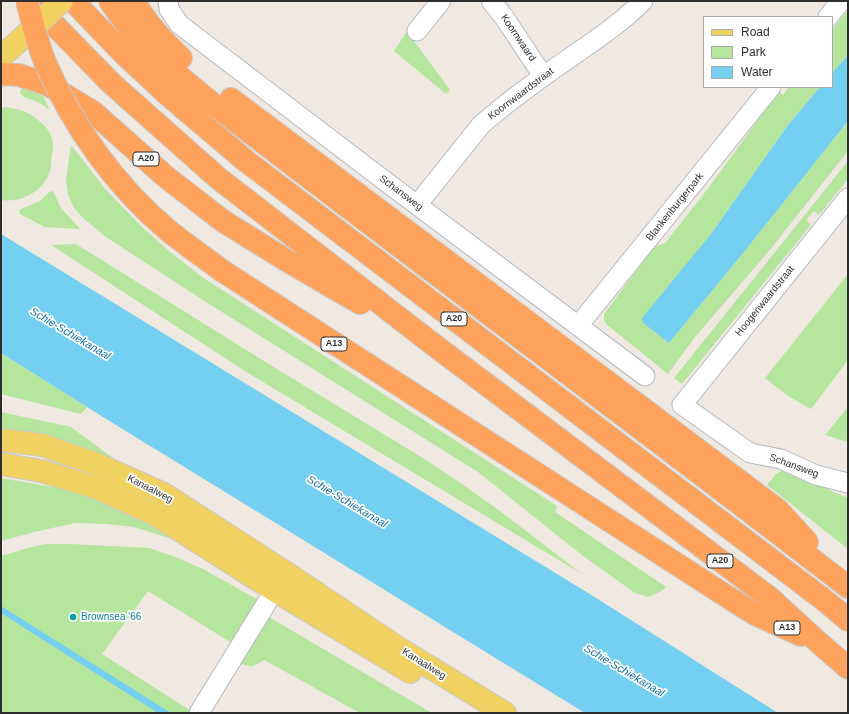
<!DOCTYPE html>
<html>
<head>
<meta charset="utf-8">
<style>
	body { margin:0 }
	#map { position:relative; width:849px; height:714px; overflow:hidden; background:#efe9e1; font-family:Helvetica,sans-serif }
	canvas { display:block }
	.frame { position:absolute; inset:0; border:2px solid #2e2e2e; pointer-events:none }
	.legend { position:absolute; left:703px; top:16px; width:130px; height:72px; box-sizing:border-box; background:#fff; border:1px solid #ababab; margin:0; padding:5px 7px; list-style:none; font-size:12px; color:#2e2e2e }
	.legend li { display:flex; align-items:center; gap:8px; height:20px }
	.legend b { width:20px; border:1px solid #ababab }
</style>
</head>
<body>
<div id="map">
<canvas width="849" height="714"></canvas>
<div class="frame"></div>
<ul class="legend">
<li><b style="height:5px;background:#f2d163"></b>Road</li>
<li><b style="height:11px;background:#b6e59e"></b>Park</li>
<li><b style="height:11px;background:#75cff0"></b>Water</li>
</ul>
</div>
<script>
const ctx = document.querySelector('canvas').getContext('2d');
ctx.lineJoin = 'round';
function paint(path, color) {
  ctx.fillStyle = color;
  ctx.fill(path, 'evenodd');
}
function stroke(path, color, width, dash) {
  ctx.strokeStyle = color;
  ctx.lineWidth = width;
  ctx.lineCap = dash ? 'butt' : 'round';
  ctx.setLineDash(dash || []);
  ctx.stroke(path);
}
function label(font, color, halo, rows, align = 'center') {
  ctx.font = font + ' Helvetica,sans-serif';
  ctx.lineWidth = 3.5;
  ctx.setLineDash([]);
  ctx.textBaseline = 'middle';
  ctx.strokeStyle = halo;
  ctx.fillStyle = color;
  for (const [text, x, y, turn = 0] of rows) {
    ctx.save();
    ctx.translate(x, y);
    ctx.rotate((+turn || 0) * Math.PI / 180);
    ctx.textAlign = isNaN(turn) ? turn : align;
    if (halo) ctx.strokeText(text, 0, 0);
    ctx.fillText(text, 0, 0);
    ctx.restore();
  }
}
paint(new Path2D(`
	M848,10V55L832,73V29Z
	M407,31L414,36V41L450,90L446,94L394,51Z
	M23,83L39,88L50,110L38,102L24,97L20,93Z
	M785,87H820L788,125L711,234L643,323L669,343L744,252L848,121V151L769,251L695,337L668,374L606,324L604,320V314L654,247L665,243L707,190L779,91L783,95L788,89Z
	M5,107C11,108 17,109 23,111C32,114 45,124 49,132C55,141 53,149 51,159C51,163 51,167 50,171C44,191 21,203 1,200V108Z
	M71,145L106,190L143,228L169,251L202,277L557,506L555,512L666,587L660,592L648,597L635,593L583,556L478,472L206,302L106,237L83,218L74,208L68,195L66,180Z
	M848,161V179L819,215L814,211L806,220L811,225L682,384L674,378Z
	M53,191L61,208L80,229L45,227L20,214L19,211L21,209L40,201L49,192Z
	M76,244L272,366L426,460L462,484L504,514L582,574L248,373L51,245Z
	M848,274V360L811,409L788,396L765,378Z
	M1,353L87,407L81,414L1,394Z
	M848,407V442L825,435Z
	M1,412L71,427L136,475L1,442Z
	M783,470L848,498V549L767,485L776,474Z
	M1,478L75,491L95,498L159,524L172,539L134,527L106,524L75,523L34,532L1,541Z
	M45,544H70L149,548L173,556L203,569L262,602L235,645L148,591L102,654L194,713H1V556L28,548Z
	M269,617L432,713H360L264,660C254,666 252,669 240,663Z`), '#b6e59e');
paint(new Path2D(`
	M848,55V121L744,252L669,343L643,323L642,318L711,234L788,125L820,87H832V73Z
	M1,234L593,596L778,713H585L103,417L1,353Z
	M1,606L171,713H158L1,613Z`), '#75cff0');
const minor = new Path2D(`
	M168,1L169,9L179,24L381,178L645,376
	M491,1L504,17L543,76
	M828,17L841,1
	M417,31L441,1
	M848,198L682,405L750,453L781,459L816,475L848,483
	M417,205L481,125C508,101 538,80 568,59C594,41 620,24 643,1
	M578,326L771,87
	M199,713L282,578`);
const major = new Path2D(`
	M1,57L30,31
	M1,440L42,445L99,465L164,494L285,572L400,649L505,713
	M1,464L42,471L97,488L154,514L274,590L410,672`);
const highway = new Path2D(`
	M73,1L126,56L167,94L246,161L828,603L848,620
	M110,1C135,40 172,71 208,100C420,264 636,423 848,587
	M134,1C146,23 163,41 181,58
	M33,3L111,83L218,178L434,345L770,598L818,642L848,668
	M1,74L19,75L47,84L93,112L166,177L223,221L286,260L360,303
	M231,99L778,510L807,542
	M734,601L755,614L801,635`);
stroke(minor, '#b4b7c1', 21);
stroke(major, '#c9c9c9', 24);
stroke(highway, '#c9c9c9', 24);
stroke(minor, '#fff', 19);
stroke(major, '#f2d163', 22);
stroke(highway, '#ffa35c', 22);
const majorBridge = new Path2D(`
	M30,31L62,1`);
const highwayBridge = new Path2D(`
	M27,1C32,21 37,42 45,62C73,127 116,187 170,232C188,246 206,259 224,272L734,601`);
stroke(majorBridge, '#c9c9c9', 24, []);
stroke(highwayBridge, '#c9c9c9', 24, []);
stroke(majorBridge, '#f2d163', 22);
stroke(highwayBridge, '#ffa35c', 22);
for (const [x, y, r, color] of [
	[73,617,4,"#0f9aa8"]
]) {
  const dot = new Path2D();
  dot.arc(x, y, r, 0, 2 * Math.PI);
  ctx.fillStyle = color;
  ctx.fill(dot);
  stroke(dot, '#fff', 1.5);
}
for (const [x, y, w] of [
	[146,159,26],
	[454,319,26],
	[334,344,26],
	[720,561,26],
	[787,628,26]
]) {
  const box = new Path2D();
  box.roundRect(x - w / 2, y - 7, w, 14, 3);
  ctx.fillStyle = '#fff';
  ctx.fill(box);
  stroke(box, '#2e2e2e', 1);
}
label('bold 9px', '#2e2e2e', null, [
	["A20",146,159],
	["A20",454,319],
	["A13",334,344],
	["A20",720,561],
	["A13",787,628]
]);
label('10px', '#2e2e2e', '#fff', [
	["Koornwaard",518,38,56],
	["Koornwaardstraat",521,94,-37],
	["Schansweg",401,193,37],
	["Blankenburgerpark",675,207,-51],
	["Hoogenwaardstraat",765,301,-51],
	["Schansweg",794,466,20],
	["Kanaalweg",150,489,27],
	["Kanaalweg",424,664,32]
]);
label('10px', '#0d838f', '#fff', [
	["Brownsea '66",81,617]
], 'left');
label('italic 11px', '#0d6fa3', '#fff', [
	["Schie-Schiekanaal",70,334,31],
	["Schie-Schiekanaal",347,502,31],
	["Schie-Schiekanaal",624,671,31]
]);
</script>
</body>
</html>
